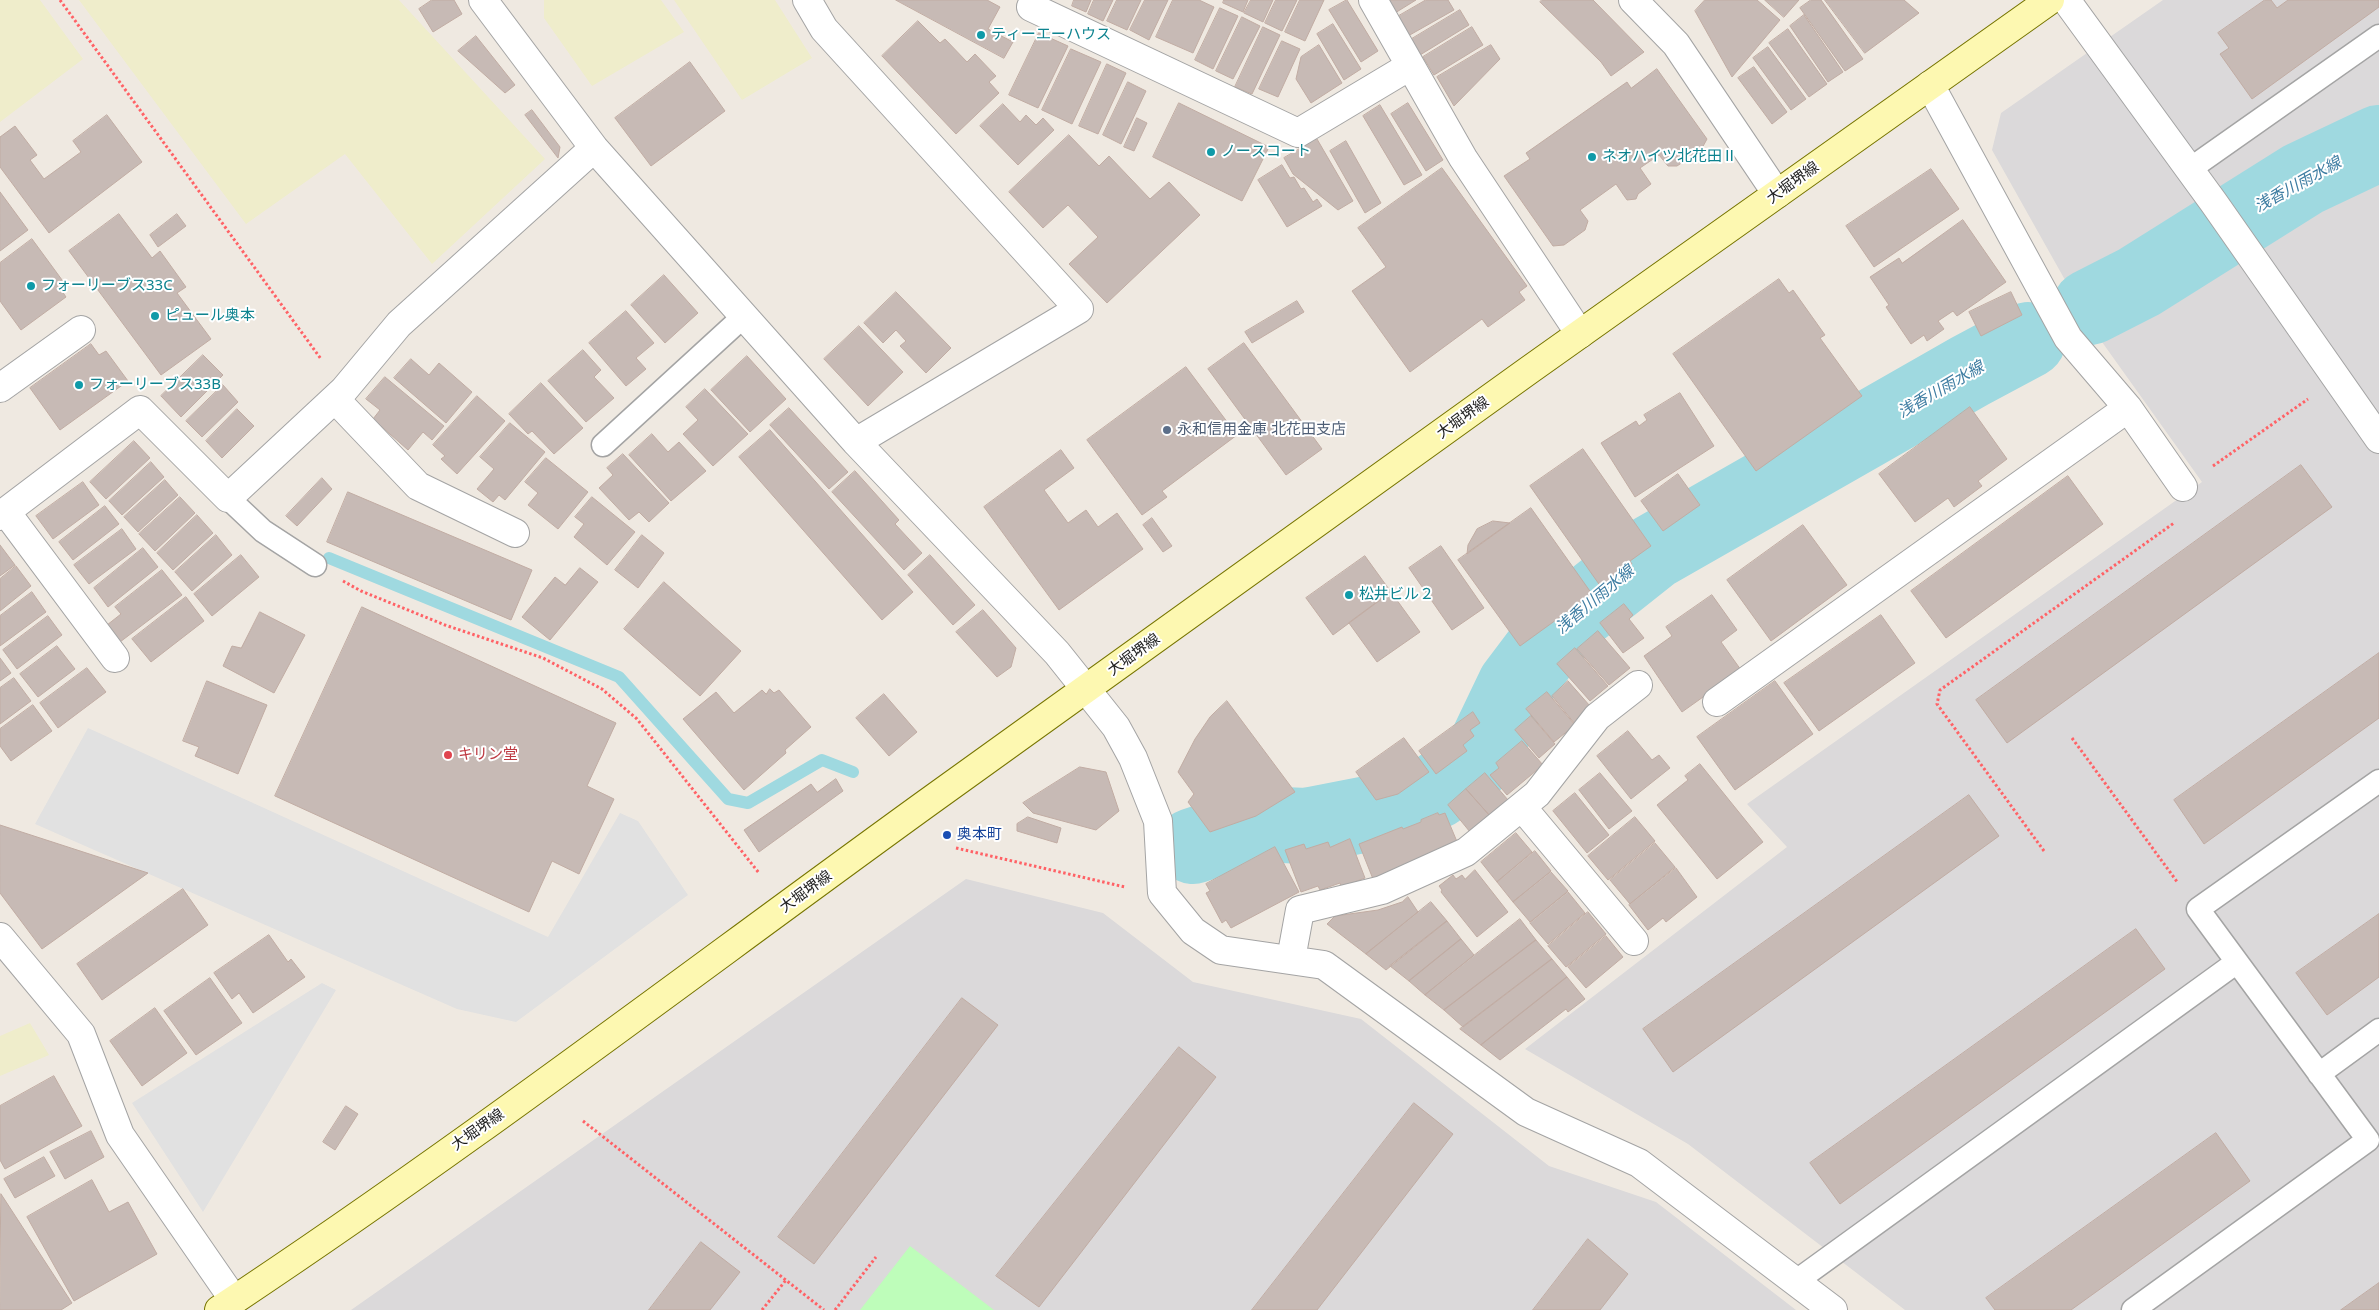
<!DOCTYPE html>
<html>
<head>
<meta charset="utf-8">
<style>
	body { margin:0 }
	canvas { display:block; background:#efe9e1 }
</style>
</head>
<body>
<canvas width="2379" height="1310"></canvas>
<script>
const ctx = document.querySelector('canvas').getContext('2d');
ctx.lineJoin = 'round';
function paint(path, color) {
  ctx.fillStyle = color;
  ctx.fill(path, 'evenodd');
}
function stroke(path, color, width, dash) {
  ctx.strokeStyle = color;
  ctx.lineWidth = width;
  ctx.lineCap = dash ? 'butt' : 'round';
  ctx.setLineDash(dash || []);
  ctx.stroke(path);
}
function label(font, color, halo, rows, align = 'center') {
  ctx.font = font + ' "Noto Sans","Noto Sans JP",sans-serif';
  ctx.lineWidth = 4;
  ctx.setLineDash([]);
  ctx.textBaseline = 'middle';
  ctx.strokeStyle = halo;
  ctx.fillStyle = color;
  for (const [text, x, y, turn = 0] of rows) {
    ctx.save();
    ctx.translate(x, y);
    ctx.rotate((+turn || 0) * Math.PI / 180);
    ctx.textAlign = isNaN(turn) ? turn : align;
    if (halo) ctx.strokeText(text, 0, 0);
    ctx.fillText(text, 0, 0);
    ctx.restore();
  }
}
paint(new Path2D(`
	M2163,0H2379V1310H1905L1688,1144L1525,1049L1787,847L1747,804L2202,482L2092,328L1992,150L2001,113Z
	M966,879L1103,913L1193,982L1361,1019L1549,1166L1656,1202L1796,1310H351Z`), '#dbd9da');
paint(new Path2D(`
	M0,0H40L83,59L0,122Z
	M79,0H399L545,159L432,264L345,154L246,224Z
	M544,0H661L684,32L592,86L544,18Z
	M674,0H775L812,58L742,100Z
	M30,1023L49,1055L0,1076V1036Z`), '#efedcb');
paint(new Path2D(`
	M910,1246L994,1310H860Z`), '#befdba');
paint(new Path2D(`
	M88,728L548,937L620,813L638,821L688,895L516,1022L457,1009L35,824Z
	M322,983L336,990L203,1212L132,1103Z`), '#e1e1e1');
stroke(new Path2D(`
	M329,558L619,677L728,799L748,803L822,760L853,772`), '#9fd9e0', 12);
stroke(new Path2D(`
	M2090,307L2139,282L2303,179L2379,143
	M1193,846L1259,824L1306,826L1383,811L1436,791L1481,757L1515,686L1561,625L1653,552L1970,371L2028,340`), '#9fd9e0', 76);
const building = new Path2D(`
	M432,0H454L462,14L433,32L419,9Z
	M896,0H987L1000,7L988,29L1013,42L1004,58Z
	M1074,0H1091L1086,12L1072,6Z
	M1094,0H1113L1103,21L1088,14Z
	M1117,0H1141L1127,30L1107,21Z
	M1145,0H1168L1149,40L1130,30Z
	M1173,0H1199L1214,7L1193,53L1156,37Z
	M1224,0H1248L1243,12L1223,3Z
	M1251,0H1273L1263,22L1244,13Z
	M1276,0H1297L1282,31L1265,23Z
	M1300,0H1324L1305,41L1285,32Z
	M1347,0L1378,51L1361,62L1329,10Z
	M1388,0H1416L1395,13Z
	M1426,0H1448L1454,10L1408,36L1397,17Z
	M1542,0H1593L1644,52L1611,76L1601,62L1540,2Z
	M1705,0H1757L1780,20L1732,77L1695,11Z
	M1765,0H1799L1784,17Z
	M1811,0H1821L1863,59L1845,71L1800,8Z
	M1825,0H1904L1919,13L1865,53Z
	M2265,0H2271L2277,8L2288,0H2379V7L2252,99L2220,54L2229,48L2218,33Z
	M1220,8L1238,16L1213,69L1195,60Z
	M1460,10L1469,25L1420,55L1410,40Z
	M1804,15L1843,72L1828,82L1790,26Z
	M1242,17L1260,26L1233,79L1216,71Z
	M918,21L940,43L945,39L967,62L975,54L996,76L989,82L999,93L956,134L882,56Z
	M1333,24L1361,69L1344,80L1317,34Z
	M1263,27L1280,35L1252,94L1235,87Z
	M1472,27L1483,45L1434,75L1423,57Z
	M1788,29L1827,84L1809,97L1769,43Z
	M1039,33L1068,46L1038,108L1009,95Z
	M476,36L515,85L505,93L458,51Z
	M1282,41L1300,49L1278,97L1259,89Z
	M1319,45L1342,83L1311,103L1296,79L1301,57Z
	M1491,45L1500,59L1454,106L1437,77Z
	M1768,47L1806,99L1791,110L1753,58Z
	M1071,49L1101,62L1072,124L1042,110Z
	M690,62L725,111L651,166L615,118Z
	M1107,64L1126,73L1098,134L1079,126Z
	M1754,67L1787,112L1772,124L1738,78Z
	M1657,69L1707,139L1701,150L1677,166H1668L1659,155L1640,168L1651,184L1638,194L1636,199L1627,200L1616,184L1580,210L1588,221L1585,230L1564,245L1553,246L1504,176L1530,159L1526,153L1627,82L1631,88Z
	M1128,82L1146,91L1121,144L1103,135Z
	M1179,103L1269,147L1242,201L1153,157Z
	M1408,103L1443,160L1426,171L1391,114Z
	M1003,104L1020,122L1026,115L1036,125L1043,118L1054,130L1018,165L980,126Z
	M1380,105L1422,175L1404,185L1363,116Z
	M532,110L560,147L558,158L525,115Z
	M107,115L142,162L49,233L0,167V137L15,126L37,155L30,160L44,179L81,152L73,141Z
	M1137,118L1147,123L1134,151L1124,147Z
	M1069,135L1099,166L1109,156L1150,199L1169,182L1200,215L1107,303L1069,264L1098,237L1068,205L1043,228L1009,192Z
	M1317,139L1353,201L1338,210L1293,174L1284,158Z
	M1346,141L1381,203L1365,213L1330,151Z
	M1282,165L1290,178L1294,177L1301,189L1304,188L1313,202L1317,199L1322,206L1287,227L1258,180Z
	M1442,168L1527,286L1519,292L1525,300L1488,327L1482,319L1410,372L1352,291L1386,267L1358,228Z
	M1931,169L1959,209L1874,267L1846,226Z
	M0,192L28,230L0,251Z
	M119,214L152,258L160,251L186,287L177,293L211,339L161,375L69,251Z
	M177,214L186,226L158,247L150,235Z
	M1963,220L2006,282L1957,316L1953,311L1938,321L1944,329L1927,341L1924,335L1911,344L1886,307L1889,305L1870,277L1899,258L1902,263Z
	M32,239L65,284L60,288L66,297L21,330L0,301V263Z
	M664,275L698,313L665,343L631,305Z
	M1779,279L1789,293L1793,290L1825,335L1820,338L1862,396L1756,471L1673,354Z
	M896,292L951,348L926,373L900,346L906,341L896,330L883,343L864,323Z
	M2011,292L2022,315L1981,336L1969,312Z
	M1297,301L1304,312L1252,343L1245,332Z
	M626,311L654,343L636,358L646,369L626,386L589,343Z
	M859,326L903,372L868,406L824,359Z
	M1244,343L1322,449L1286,475L1208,369Z
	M91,344L99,355L106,351L128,381L60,430L30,388Z
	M583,350L601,370L594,377L614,398L586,422L548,381Z
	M203,355L223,375L181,417L161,396Z
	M747,356L786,399L750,432L711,390Z
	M411,359L429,375L439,363L472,392L446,423L394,378Z
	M1186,367L1237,435L1162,491L1167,497L1142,515L1087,440Z
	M385,377L444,426L432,440L423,432L408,450L373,419L380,410L366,399Z
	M541,383L583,428L554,454L532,431L528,434L509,414Z
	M223,385L238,402L202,437L186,421Z
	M705,389L748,434L713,466L683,434L698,420L686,407Z
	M1680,393L1714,446L1635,497L1601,443L1636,421L1639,426L1647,420L1644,415Z
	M477,396L505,421L457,474L441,459L445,456L433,445Z
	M1970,407L2007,459L1978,481L1982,486L1954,507L1948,498L1915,522L1879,474Z
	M789,408L848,472L829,489L770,425Z
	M237,409L254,426L222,458L206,441Z
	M510,423L545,452L505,500L499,495L493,502L477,489L494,469L480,457Z
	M770,430L913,592L882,620L739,457Z
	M652,434L668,452L679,442L706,471L671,501L629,455Z
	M134,441L150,458L106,499L90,482Z
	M1583,449L1651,546L1630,561L1632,564L1601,587L1530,486Z
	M1061,450L1074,468L1044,490L1068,523L1086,510L1098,527L1117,513L1143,549L1059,610L984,507Z
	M623,454L669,503L649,522L639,512L629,520L599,488L613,475L607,468Z
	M546,458L588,492L558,529L528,505L538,493L525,482Z
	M151,462L164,477L122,515L109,501Z
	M2301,465L2332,507L2007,743L1976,700Z
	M855,471L899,520L895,524L922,553L904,570L832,492Z
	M1678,474L1700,505L1663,531L1641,501Z
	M2068,476L2103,524L1946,638L1911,591Z
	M322,478L332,489L297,526L286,516Z
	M165,480L178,495L138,532L124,517Z
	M83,482L99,505L53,539L36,516Z
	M348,492L532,570L511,620L327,542Z
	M180,497L195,513L155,551L139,534Z
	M592,497L635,532L607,565L574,537L584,524L575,517Z
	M105,506L119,524L73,560L59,542Z
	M1531,508L1592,594L1520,646L1458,560Z
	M197,515L213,533L173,570L157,553Z
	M1152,518L1172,546L1163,552L1143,525Z
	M1493,521L1510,523L1467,554L1468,545L1477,529Z
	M1803,525L1847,585L1771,641L1727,580Z
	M122,529L136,549L89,584L74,565Z
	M216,535L232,555L192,591L175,572Z
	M642,535L664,553L638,588L615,570Z
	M0,545L15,565L0,576Z
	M1441,546L1484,608L1452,630L1409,568Z
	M143,548L158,567L108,607L94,588Z
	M241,555L259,577L212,616L194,594Z
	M930,555L975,605L953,625L908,575Z
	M1365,556L1391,592L1333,635L1306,598Z
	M16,566L31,586L0,611V579Z
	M580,568L598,582L550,640L522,617L555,577L565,585Z
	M162,570L182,595L120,642L107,625L121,614L115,607Z
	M664,582L741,651L700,696L624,629Z
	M32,592L46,612L0,646V616Z
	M1391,592L1420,632L1377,662L1349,623Z
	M1712,595L1737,630L1721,642L1741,670L1682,712L1644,656L1672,636L1666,627Z
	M186,597L204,621L151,662L132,639Z
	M1624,604L1633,615L1629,619L1644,638L1623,653L1600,623Z
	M362,607L616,723L587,786L614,799L579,874L552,861L529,912L275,796Z
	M983,610L1016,648L1011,667L997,677L956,632Z
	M260,612L305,635L274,693L223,666L232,646L241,648Z
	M1881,615L1915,663L1819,731L1784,683Z
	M48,616L62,635L17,669L3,650Z
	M1598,631L1630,668L1609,685L1577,649Z
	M57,646L75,669L38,697L20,674Z
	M1575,648L1608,686L1590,701L1557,664Z
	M2379,653V718L2204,844L2174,800Z
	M0,658L11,673L0,681Z
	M87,668L106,692L58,728L40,703Z
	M14,678L31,701L0,724V688Z
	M207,681L267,705L238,774L195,756L199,747L183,741Z
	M1568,681L1590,706L1575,724L1552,696Z
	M1775,681L1813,734L1735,790L1697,737Z
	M770,689L774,693L779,690L811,727L785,750L786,753L744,790L683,719L716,692L734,713L762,690L766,694Z
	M1547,692L1575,725L1554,742L1526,709Z
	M884,694L917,732L889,756L856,718Z
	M1227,701L1295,792L1256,816L1210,832L1188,802L1194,794L1178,772L1195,739L1210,717Z
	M33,705L52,731L11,761L0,746V729Z
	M1473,712L1480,723L1470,730L1474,736L1463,745L1467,751L1436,774L1419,751Z
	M1531,716L1555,744L1539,758L1515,730Z
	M1628,731L1652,760L1659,755L1670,768L1631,799L1597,756Z
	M1404,738L1429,772L1398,794L1376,800L1356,772Z
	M1522,741L1543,765L1507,795L1490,775L1499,768L1496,763Z
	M1700,764L1763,842L1717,879L1657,805L1688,780L1685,776Z
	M1080,767L1106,772L1119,811L1096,830L1033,813L1023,803Z
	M1485,773L1508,800L1490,816L1466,789Z
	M1600,773L1632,811L1609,829L1579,790Z
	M836,779L843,791L759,852L744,830L811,784L817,792Z
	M1466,789L1490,816L1470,832L1448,805Z
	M1575,793L1609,835L1587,853L1553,811Z
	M1969,795L1999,836L1673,1072L1643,1029Z
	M1438,813L1439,815L1445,813L1458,844L1373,879L1359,844L1402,827L1403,829L1421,822V820Z
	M1028,817L1061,828L1057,843L1017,831V824Z
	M1635,817L1655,841L1608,880L1588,856Z
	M0,825L148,873L42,949L0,893Z
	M1516,833L1532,852L1497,882L1481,862Z
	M1350,839L1365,878L1341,887L1340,883L1320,890L1318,886L1301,892L1285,850L1304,844L1306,849L1328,842L1330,847Z
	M1655,843L1675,867L1630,904L1610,880Z
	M1275,847L1299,892L1231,928L1226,920L1222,923L1206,893L1210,891L1206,884Z
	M1535,851L1551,871L1513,902L1497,882Z
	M1676,868L1697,897L1666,922L1663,918L1648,930L1629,905Z
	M1475,870L1508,912L1477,937L1441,892L1442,890L1439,886L1453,875L1456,879L1462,875L1465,879Z
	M1551,872L1568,891L1530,922L1513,902Z
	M183,889L208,925L102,1000L77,964Z
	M1568,892L1585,913L1548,944L1530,923Z
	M1408,897L1418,912L1366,954L1327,924L1335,916L1378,910L1402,902Z
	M1431,902L1447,921L1386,970L1366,954Z
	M1588,912L1606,934L1566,967L1548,946Z
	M2379,914V977L2327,1015L2296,973Z
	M1520,919L1536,940L1444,1010L1425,995Z
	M1447,921L1461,939L1409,981L1390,966Z
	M2136,929L2165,969L1840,1204L1810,1163Z
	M269,935L288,962L291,959L305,977L253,1013L239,993L232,999L214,973Z
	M1606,936L1623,957L1586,988L1568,967Z
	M1461,939L1474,955L1425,995L1409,981Z
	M1536,940L1552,959L1463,1027L1444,1010Z
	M1552,959L1567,977L1481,1045L1460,1029Z
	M1567,977L1585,999L1568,1012L1566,1009L1500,1060L1481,1045Z
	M210,978L242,1023L196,1055L164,1011Z
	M962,998L998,1025L814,1264L778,1237Z
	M155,1008L187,1053L142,1086L110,1041Z
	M1179,1047L1216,1077L1039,1307L996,1276Z
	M54,1076L82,1126L5,1169L0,1160V1106Z
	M1414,1103L1453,1134L1317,1310H1252Z
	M346,1106L358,1114L335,1150L323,1142Z
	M91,1131L104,1157L65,1179L50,1152Z
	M2216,1133L2250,1181L2071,1310H1995L1986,1298Z
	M44,1157L55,1176L15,1198L4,1179Z
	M92,1180L109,1212L128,1202L157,1254L74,1301L27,1217Z
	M1,1194L72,1303L61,1310H0Z
	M1588,1239L1628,1274L1600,1310H1533Z
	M701,1242L740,1272L710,1310H649Z
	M2379,1283V1310H2341Z`);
paint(building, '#c7bab5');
stroke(building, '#c1aca3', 1);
const service = new Path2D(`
	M2190,169L2379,36
	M603,445L744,316
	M228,498L263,531L315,565
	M2319,1074L2379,1030
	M1795,1282L2237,962
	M2133,1310L2368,1140L2198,909L2379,781`);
const minor = new Path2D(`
	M483,0L594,148L856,442L1057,653L1116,727L1133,758L1158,821L1162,893L1193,931L1221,950L1324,965L1526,1112L1639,1163L1833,1310
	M807,0L824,29L1079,309L856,442
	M1373,0L1463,158L1580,334
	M1633,0L1676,44L1777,194
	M2066,0L2214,203L2379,439
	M1031,7L1298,133L1410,66
	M1930,85L2068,338L2128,408L2183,487
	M0,388L81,330
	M335,399L418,486L515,533
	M6,512L115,658
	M0,516L140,410L228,498L344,390L399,324L594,148
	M1717,702L2128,408
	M1522,807L1634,941
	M0,937L81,1034L120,1135L234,1300
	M1291,959L1300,910L1382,890L1466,852L1537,794L1597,717L1638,685`);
const secondary = new Path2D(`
	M219,1310C461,1150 692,973 927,803C1300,534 1674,265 2050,0`);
stroke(service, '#a4a4a4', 25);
stroke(minor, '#a4a4a4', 30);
stroke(secondary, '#777500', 30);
stroke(new Path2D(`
	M60,0L321,359
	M2213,466L2308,399
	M343,581L361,591L445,625L543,658L602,689L637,719L759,873
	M2072,738L2178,883
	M956,848L1125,887
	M2044,851L1937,704L1940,690L2174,523
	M583,1121L824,1310
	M762,1310L786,1280
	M835,1310L876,1257`), '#ff6266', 3, [2.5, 2.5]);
stroke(service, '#fff', 22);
stroke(minor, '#fff', 28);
stroke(secondary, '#fdf8b1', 28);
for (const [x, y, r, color] of [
	[981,35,5,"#0f9aa8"],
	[1211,152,5,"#0f9aa8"],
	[1592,157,5,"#0f9aa8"],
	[31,286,5,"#0f9aa8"],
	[155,316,5,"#0f9aa8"],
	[79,385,5,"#0f9aa8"],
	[1167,430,5,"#5c6f8a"],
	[1349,595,5,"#0f9aa8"],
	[448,755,5,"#e0444e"],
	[947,835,5,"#1a4fb4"]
]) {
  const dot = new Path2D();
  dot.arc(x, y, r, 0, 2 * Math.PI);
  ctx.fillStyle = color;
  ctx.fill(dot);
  stroke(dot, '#fff', 2);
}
label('15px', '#0d838f', '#fff', [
	["ティーエーハウス",991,35],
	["ノースコート",1221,152],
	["ネオハイツ北花田Ⅱ",1602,157],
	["フォーリーブス33C",41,286],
	["ピュール奥本",165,316],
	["フォーリーブス33B",89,385],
	["松井ビル２",1359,595]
], 'left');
label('15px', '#1d1d1d', '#fff', [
	["大堀堺線",1793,183,-36],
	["大堀堺線",1463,418,-36],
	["大堀堺線",1134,655,-36],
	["大堀堺線",806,892,-36],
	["大堀堺線",478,1130,-35]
]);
label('15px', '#4e5e75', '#fff', [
	["永和信用金庫 北花田支店",1177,430]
], 'left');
label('15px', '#be3a42', '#fff', [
	["キリン堂",458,755]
], 'left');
label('15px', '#164399', '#fff', [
	["奥本町",957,835]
], 'left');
label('italic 16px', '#3e7da2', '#fff', [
	["浅香川雨水線",2298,185,-29],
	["浅香川雨水線",1941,390,-30],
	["浅香川雨水線",1595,600,-40]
]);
</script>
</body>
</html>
